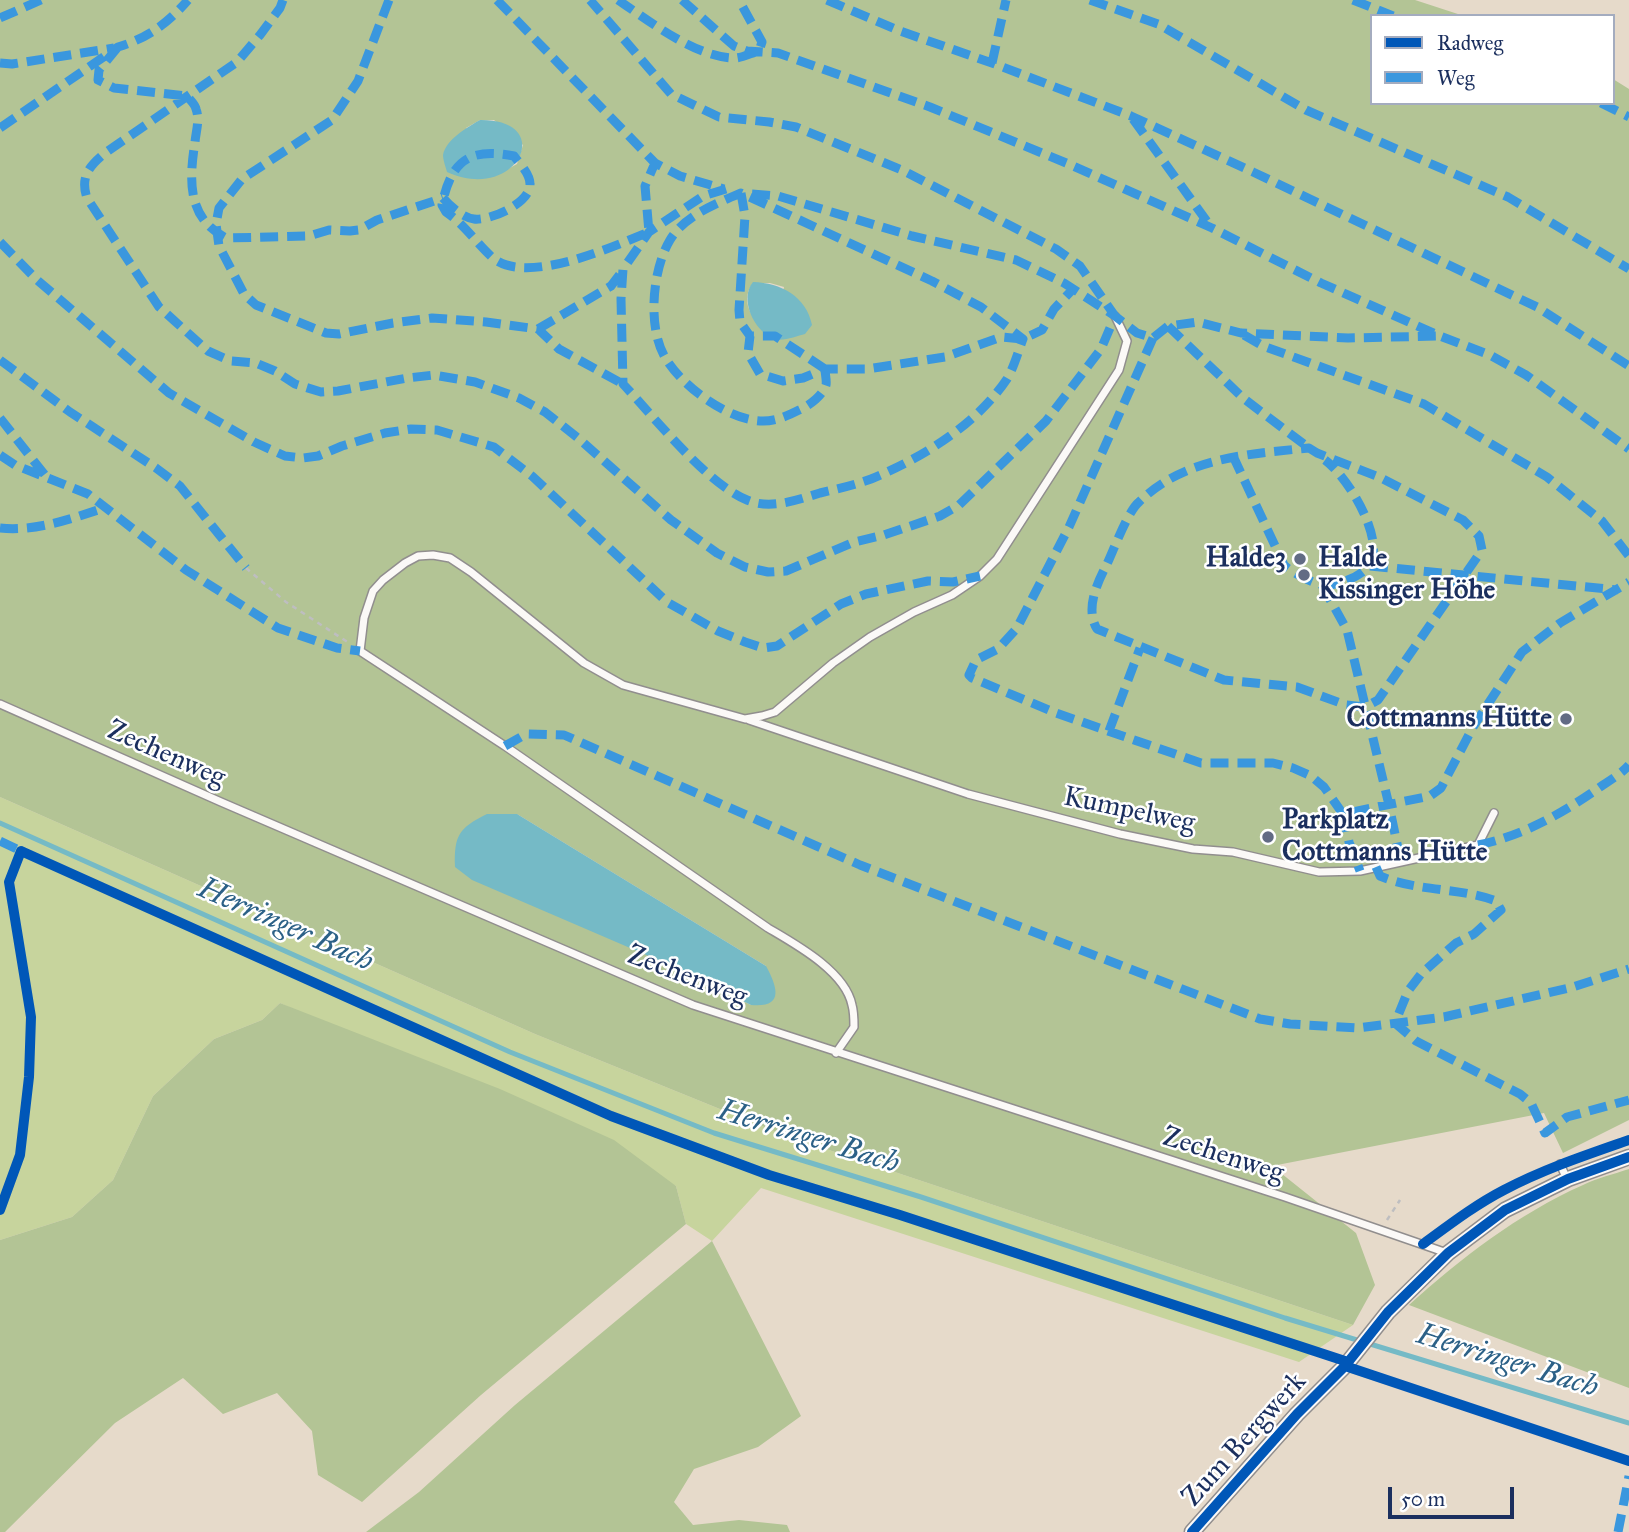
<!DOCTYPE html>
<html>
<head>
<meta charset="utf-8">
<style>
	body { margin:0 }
	#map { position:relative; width:1629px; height:1532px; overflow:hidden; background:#e6daca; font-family:"IM FELL Great Primer",serif }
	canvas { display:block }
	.legend { position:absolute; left:1370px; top:14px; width:245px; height:91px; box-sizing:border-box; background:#fff; border:2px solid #a4acbf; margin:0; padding:9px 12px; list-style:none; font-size:21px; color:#1b2f5e }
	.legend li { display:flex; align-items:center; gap:14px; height:35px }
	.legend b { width:35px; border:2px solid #a4acbf }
	.scale { position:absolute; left:1388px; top:1487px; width:126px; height:32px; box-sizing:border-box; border:4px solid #1b2f5e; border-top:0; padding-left:9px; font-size:21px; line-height:24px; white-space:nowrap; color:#1b2f5e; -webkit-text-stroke:5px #fff; paint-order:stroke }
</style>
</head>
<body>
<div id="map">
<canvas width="1629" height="1532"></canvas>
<ul class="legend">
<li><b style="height:9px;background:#0057b8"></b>Radweg</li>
<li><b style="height:9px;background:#3a97de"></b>Weg</li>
</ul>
<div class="scale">50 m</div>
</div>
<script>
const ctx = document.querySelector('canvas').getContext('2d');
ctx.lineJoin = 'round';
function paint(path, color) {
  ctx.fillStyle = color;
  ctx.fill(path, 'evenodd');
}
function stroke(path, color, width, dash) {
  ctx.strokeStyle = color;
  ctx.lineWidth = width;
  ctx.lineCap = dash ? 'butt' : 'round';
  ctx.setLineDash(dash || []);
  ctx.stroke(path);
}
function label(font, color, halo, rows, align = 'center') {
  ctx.font = font + ' "IM FELL Great Primer",serif';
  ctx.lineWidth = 5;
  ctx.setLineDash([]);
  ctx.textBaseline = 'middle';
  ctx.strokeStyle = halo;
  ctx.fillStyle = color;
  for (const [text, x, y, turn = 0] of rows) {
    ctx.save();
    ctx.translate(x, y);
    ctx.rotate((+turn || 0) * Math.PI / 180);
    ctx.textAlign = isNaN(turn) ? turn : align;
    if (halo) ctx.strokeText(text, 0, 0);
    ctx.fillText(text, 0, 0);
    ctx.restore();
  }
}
paint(new Path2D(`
	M0,797L535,1034L784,1135L1353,1325L1299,1362L761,1188L712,1241L686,1224L676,1186L280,1003L262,1020L214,1039L153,1096L113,1180L72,1217L0,1240Z`), '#c7d49d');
paint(new Path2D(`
	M0,0H1415L1464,16H1372V103H1613V79L1629,89V1120L1563,1153L1544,1113L1272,1166L1356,1233L1375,1285L1353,1325L784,1135L535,1034L0,797ZM480,120H494L523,145L517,164L495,176L466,128ZM753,283H770L784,287L772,338C757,324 737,304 753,283ZM517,814L766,966L751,1005L665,963Z
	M280,1003L500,1089L614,1140L676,1186L686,1224L481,1395L362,1502L318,1475L312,1431L277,1393L223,1414L183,1378L115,1423L5,1532H0V1240L72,1217L113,1180L153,1096L214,1039L262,1020Z
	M1629,1169V1388L1409,1305C1461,1258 1518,1214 1583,1185C1597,1178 1614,1174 1629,1169Z
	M712,1241L801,1416L758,1447L694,1469L674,1502L693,1525L739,1520L787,1525L790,1532H366L419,1492L515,1405Z`), '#b3c495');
paint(new Path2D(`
	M480,120C558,119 517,204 447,172C446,168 443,160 443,155C446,139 468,127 480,120Z
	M753,282C781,283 806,296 812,325L805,334C796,336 781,343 772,338C754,330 739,299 753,282Z
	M487,814H517L766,966C778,988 784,1008 751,1005L665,963L472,880L455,867C454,835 459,828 487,814Z`), '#75bac6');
stroke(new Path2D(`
	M0,823L510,1052L714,1133L921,1197L1285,1318L1629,1423`), '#75bac6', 5);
const lane = new Path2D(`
	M0,704L221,802L693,1005L1285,1197L1447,1253
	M749,720L968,794L1120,834L1193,849L1233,852L1319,872L1360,871L1478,845L1494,813
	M836,1053L854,1027C854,1020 854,1012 852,1005C845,971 795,944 768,928L505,746L360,651L364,618L373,591L383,580L405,563L418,556L433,555L450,558L471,572L584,663L623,685L745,719L762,716L775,712L833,663L870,637L914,612L952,595L980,576L997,559L1119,370L1127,341L1115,316
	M1560,1164L1567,1179`);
const street = new Path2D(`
	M1192,1532L1297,1414L1345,1366L1388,1312L1448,1253L1505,1210L1568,1179L1629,1157`);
stroke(lane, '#918e8e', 10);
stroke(street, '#918e8e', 17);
stroke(new Path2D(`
	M246,568L286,602L349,643
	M1387,1220L1400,1200`), '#bebec0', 2.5, [5, 5]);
stroke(lane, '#fbf9f7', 7);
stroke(street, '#fbf9f7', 14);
stroke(new Path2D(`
	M283,0L280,8L260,35L237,62L105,153C89,166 80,177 87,198L159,307L208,351L231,361L256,363L275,371L295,384L321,392L338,391L407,378L434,375L475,382L519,398L545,412L578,438L671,520L717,553L745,567L768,572L786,571L854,542L884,535L940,516L959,505L1046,421L1101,349L1115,316L1080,266L1056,249L902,170L796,127L769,122L719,117L671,94L590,0
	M389,0L358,81L332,120L242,179L219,208L216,224L219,246L244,294L256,305L326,333L339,334L393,323L432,318L486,322L538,329L559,349L623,384
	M497,0L655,163L680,176L724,189
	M618,0C649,21 694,56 732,58C740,59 751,53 759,51L762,42L739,0
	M682,0L734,46L747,51L778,53L930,107L1071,165L1212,228L1321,283L1440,336L1490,355L1526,375L1629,449
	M827,0L900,31L992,63L1131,116L1253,172L1537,307L1629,366
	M1090,0L1158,24L1306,110L1508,197L1629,269
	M1353,0L1393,16
	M0,18L41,0
	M118,47L99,70L98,80L114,88L187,96C190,100 195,104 196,109C200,120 196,131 195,142C189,180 187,218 226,238L309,236L329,230L350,231L359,230L377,220L443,198
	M0,63L12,64L114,48
	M992,63L1006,0
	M1601,103L1629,117
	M1133,119L1211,227
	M0,128L118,47C148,38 168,23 188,0
	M726,189L703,196L649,232L623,269L621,299L623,384C655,418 706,483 747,500C770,510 797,500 820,493C837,489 855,485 871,479C922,458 976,425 1007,379C1014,367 1018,352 1023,339L981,307L932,281L741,193C717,203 684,216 670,240C652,270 647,329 666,359C683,387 729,421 763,421C776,421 787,416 799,410C808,406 822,397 826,385C827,381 825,374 825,369
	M741,193L745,216L739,310L740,322L750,336
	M752,194L778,196L912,236L1016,260L1064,283L1115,316L1137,333L1153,338L1168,326L1198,322L1241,333L1348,338L1437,336
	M443,198C450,206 463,218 474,219C490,221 531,203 530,184C530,174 520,164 514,156C469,147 451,161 442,205L446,212C465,225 477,244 493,258C527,286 614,246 649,232L645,186L655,163
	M0,242L36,279L169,393L254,442L285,456L303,458L318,456L342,446L385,433L411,429L437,430L494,447L532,476L667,602L718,631L745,642L763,648L777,646L841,604L866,594L928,581L953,582L980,576
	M1168,326L1243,398L1309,448
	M538,329L611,286L623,270
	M1244,335L1263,346L1424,404L1547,477L1602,521L1629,556
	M1153,338L1069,527L1017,628L998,649L976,660L969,675L972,678L1056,713L1201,763H1273L1293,768L1311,776L1324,787L1343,814L1430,796L1441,788L1473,727L1522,652L1560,623L1629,582
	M0,360L70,412L156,468L180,486L246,568
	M825,369L775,336H750L748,353L760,374L783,381L803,378L825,369H867L945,357L1001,337L1023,339L1042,330L1054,309L1074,288
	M0,418L48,479
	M1309,448L1317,453L1379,477L1463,520L1479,536L1482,550L1378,700L1365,707L1346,705L1297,687L1224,680L1097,629C1085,609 1097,583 1107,564C1114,549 1128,511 1139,502C1185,457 1249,454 1309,448Z
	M0,455L15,465L88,494L186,570L278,628L337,648L360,651
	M1233,456L1284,565C1289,571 1314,584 1322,585C1335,587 1364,576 1370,564C1385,537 1347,476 1325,460
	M0,528C36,532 73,518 107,507
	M1370,566L1618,590
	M1322,585L1347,630L1389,805L1401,863
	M1109,731L1140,648
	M505,746L526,734L564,735L860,865L1260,1019L1290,1024L1358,1028L1444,1017L1573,987L1629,969
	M1343,814L1349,842L1360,871
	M0,841L21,851
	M1478,845C1523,836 1565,812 1603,785C1612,779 1622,773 1629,765
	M1376,867L1380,876C1418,892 1458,887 1496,901L1501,910L1474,934L1456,943L1421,974L1408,991L1395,1023L1416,1041L1520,1094L1531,1103L1545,1133L1567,1117L1629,1100
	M1618,1532L1629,1476`), '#3a97de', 9, [18, 9]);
stroke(new Path2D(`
	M0,1210L20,1155L29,1077L31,1017L9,882L21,851L611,1116L769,1175L900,1215L1348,1362
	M1423,1244C1449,1225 1475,1205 1504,1190C1544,1169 1586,1155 1629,1140
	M1345,1366L1629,1461
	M1192,1532L1297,1414L1345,1366L1388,1312L1448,1253L1505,1210L1568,1179L1629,1157`), '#0057b8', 10);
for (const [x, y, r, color] of [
	[1300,559,7,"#626b84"],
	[1304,575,7,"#626b84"],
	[1566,719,7,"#626b84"],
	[1268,837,7,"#626b84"]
]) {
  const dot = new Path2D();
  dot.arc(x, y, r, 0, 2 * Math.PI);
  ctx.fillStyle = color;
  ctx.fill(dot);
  stroke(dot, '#fff', 2.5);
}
label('bold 28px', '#1b2f5e', '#fff', [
	["Halde3",1286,559],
	["Halde",1318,559,"left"],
	["Kissinger Höhe",1318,591,"left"],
	["Cottmanns Hütte",1552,719],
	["Parkplatz",1282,821,"left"],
	["Cottmanns Hütte",1282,853,"left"]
], 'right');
label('28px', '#1b2f5e', '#fff', [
	["Zechenweg",166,755,24],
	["Kumpelweg",1129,811,12],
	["Zechenweg",687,977,21],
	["Zechenweg",1223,1156,18],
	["Zum Bergwerk",1245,1440,-48]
]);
label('italic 30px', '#2c6187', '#fff', [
	["Herringer Bach",285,926,24],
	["Herringer Bach",808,1138,17],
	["Herringer Bach",1507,1362,17]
]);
</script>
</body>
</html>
